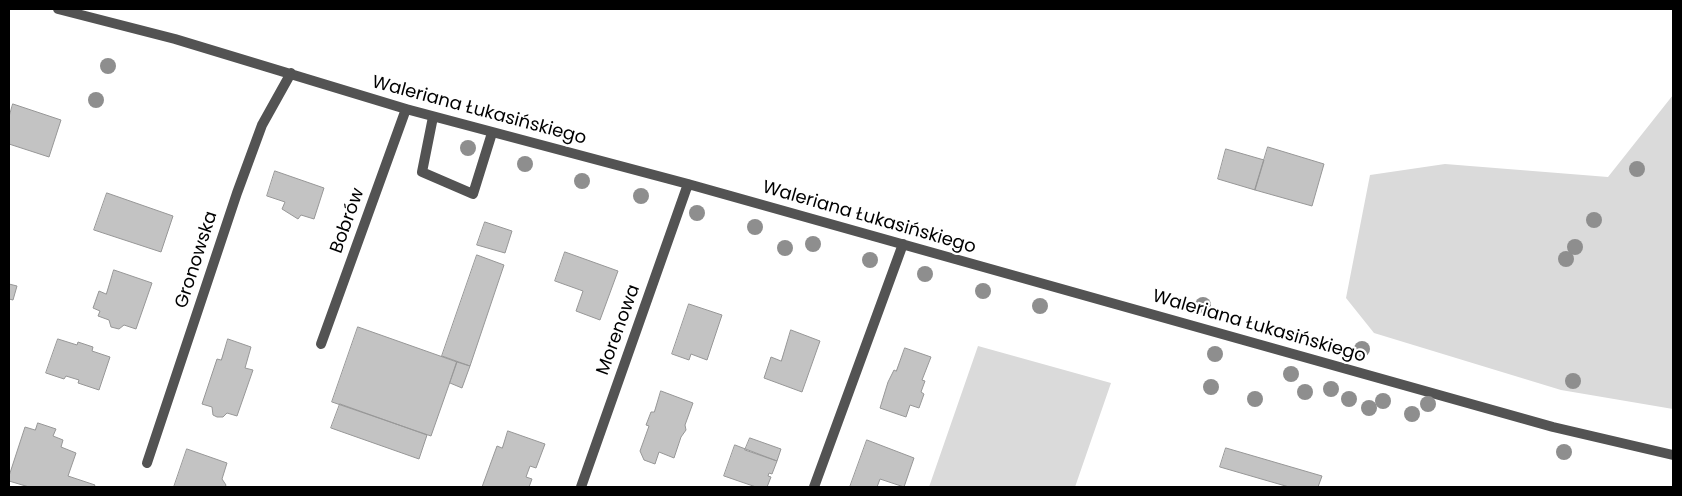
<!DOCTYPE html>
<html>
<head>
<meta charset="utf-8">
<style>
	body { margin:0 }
	#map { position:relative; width:1682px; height:496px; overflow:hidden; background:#fff; font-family:Poppins,sans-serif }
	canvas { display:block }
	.frame { position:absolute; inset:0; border:10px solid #000; pointer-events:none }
</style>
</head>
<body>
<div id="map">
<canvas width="1682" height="496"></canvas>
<div class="frame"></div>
</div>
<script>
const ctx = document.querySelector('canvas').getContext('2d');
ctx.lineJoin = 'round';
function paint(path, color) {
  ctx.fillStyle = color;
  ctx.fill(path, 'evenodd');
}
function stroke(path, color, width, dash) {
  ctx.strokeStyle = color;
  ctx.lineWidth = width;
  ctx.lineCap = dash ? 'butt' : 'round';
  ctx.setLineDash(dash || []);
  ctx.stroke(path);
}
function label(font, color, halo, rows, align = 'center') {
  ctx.font = font + ' Poppins,sans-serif';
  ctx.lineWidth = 4.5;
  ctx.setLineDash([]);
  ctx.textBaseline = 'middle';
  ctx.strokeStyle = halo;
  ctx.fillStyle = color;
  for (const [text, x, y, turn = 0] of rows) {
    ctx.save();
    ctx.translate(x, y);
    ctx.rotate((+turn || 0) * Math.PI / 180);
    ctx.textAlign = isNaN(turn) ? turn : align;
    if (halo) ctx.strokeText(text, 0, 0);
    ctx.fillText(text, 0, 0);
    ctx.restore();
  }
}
paint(new Path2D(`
	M1673,95V409L1561,390L1374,333L1346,298L1370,175L1445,164L1608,177Z
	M978,346L1111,383L1075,487H929Z`), '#dadada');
const building = new Path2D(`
	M13,104L61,120L49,157L9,144V117Z
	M1268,147L1324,164L1312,206L1255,190Z
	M1226,149L1264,160L1255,190L1218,179Z
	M275,171L324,188L314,219L301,215L298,219L282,209L285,202L267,196Z
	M107,193L173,216L161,252L94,230Z
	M485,222L512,231L505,253L477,245Z
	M565,252L618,271L600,320L576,311L583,291L555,281Z
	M477,255L504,265L470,366L442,356Z
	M114,270L152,283L136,329L124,325L119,329L111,327L109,320L98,316L100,311L93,308L99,291L106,294Z
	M9,284L17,286L13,300L9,299Z
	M689,304L722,315L707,360L691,354L689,360L672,354Z
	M358,327L457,362L431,436L332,402Z
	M791,330L820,341L802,392L764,378L771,357L781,361Z
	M58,339L77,345L78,342L93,347L92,351L110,357L99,390L78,383L79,380L66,376L64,379L46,373Z
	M228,339L251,347L245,368L253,370L237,416L227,413L223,417H217L213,415L212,407L202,404L217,359L221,360Z
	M905,348L931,357L922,380L925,381L921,392L924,394L919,408L910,405L906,417L880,408L888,382L894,370L896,371Z
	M457,362L470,366L462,388L450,383Z
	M661,391L693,403L685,425L686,430L681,437L674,458L659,452L655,464L644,460L640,451L649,426L646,425L651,412H654Z
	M340,404L427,435L419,459L331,428Z
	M38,423L56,429L53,436L63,440L61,447L76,453L68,476L95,485L94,487H29L9,481V476L25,427L35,430Z
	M508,431L545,444L536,468L530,466L526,477L532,479L529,487H482L497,446L502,448Z
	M750,438L781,449L777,461L745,450Z
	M867,440L914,458L904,487L880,479L877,487H850Z
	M735,445L777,461L772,474L769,473L768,476L771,477L767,487H756L724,476Z
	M1226,448L1322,476L1318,487H1289L1220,467Z
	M187,449L227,463L222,479L226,485L225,487H174Z`);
paint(building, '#c3c3c3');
stroke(building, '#979797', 1);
stroke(new Path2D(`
	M433,117L422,172L473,194L492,133`), '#535353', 10);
stroke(new Path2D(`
	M58,9L175,39L406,109L688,184L1553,427L1673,455
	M321,344L406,109
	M147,463L237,193L262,125L291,73
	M581,487L688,184
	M814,487L903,244`), '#535353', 10);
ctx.fillStyle = '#8e8e8e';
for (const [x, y] of [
	[108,66],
	[96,100],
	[468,148],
	[525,164],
	[1637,169],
	[582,181],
	[641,196],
	[697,213],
	[1594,220],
	[755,227],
	[813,244],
	[1575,247],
	[785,248],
	[1566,259],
	[870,260],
	[925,274],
	[983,291],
	[1203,305],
	[1040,306],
	[1362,349],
	[1215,354],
	[1291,374],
	[1573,381],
	[1211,387],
	[1331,389],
	[1305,392],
	[1255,399],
	[1349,399],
	[1383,401],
	[1428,404],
	[1369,408],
	[1412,414],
	[1564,452]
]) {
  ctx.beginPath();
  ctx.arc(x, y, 8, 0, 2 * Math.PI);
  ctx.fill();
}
label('18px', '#000', '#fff', [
	["Waleriana Łukasińskiego",479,111,15],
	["Waleriana Łukasińskiego",869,218,16],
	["Bobrów",348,221,-70],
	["Gronowska",197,260,-72],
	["Waleriana Łukasińskiego",1259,327,16],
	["Morenowa",619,330,-70]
]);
</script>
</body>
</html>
